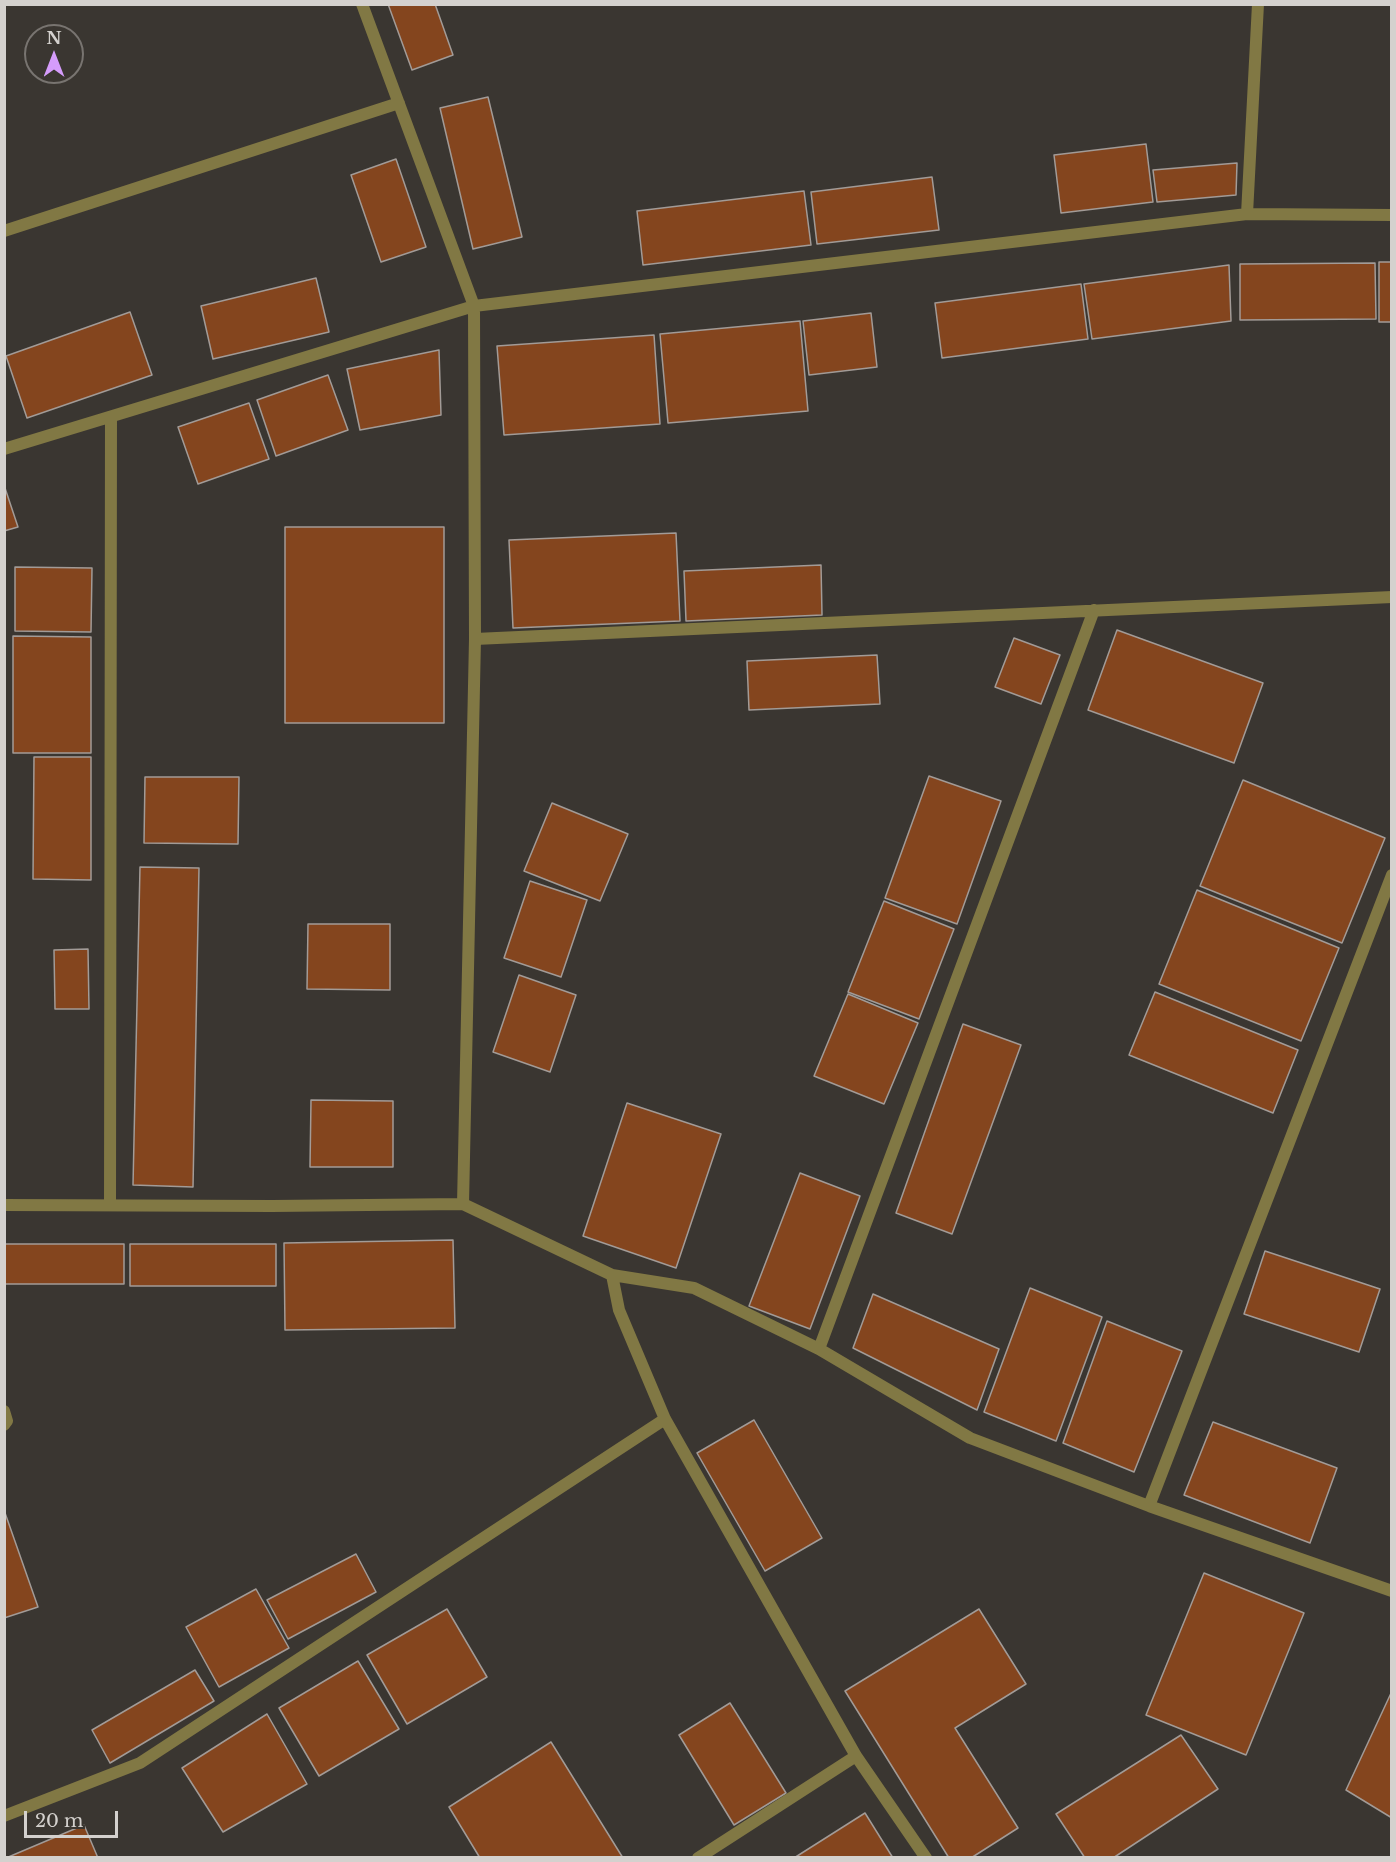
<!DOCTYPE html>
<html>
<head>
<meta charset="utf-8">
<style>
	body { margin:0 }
	#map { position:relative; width:1396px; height:1862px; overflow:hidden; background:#3a3631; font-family:"Libre Baskerville",serif }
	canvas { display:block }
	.frame { position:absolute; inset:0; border:6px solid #d4d1ce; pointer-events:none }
	.north { position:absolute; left:24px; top:24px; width:60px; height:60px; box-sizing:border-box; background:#3a3631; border:2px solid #787470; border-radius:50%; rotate:0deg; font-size:16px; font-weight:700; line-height:24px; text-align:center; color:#d4d1ce }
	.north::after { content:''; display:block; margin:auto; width:21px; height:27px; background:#d59cfb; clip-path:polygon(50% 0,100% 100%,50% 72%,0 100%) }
	.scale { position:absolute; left:24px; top:1811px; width:94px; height:27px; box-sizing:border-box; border:3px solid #d4d1ce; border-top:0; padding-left:8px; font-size:18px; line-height:21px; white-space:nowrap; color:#d4d1ce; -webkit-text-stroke:4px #3a3631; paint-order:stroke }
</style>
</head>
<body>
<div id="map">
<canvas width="1396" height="1862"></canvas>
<div class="frame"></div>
<div class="north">N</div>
<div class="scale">20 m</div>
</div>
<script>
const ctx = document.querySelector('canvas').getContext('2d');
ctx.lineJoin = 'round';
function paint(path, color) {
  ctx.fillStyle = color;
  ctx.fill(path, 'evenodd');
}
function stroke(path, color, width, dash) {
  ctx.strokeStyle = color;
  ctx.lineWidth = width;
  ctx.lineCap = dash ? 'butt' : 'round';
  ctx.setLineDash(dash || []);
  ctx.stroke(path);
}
const building = new Path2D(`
	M388,4H435L453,55L412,70Z
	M488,97L522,237L473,249L440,108Z
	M1146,144L1153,202L1061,213L1054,155Z
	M396,159L426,247L381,262L351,175Z
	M1237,163L1236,195L1157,202L1153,170Z
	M932,177L939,230L817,244L811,192Z
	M804,191L811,245L643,265L637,211Z
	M1379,262H1392V322H1379Z
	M1375,263L1376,319L1240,320V264Z
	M1229,265L1231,321L1092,339L1084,284Z
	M316,278L329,332L213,359L201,306Z
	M1081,284L1088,339L942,358L935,303Z
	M130,312L152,375L27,418L6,356Z
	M871,313L877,367L809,375L803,321Z
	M800,321L808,411L668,423L660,334Z
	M654,335L660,424L504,435L497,346Z
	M439,350L441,415L360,430L347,369Z
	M328,375L348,430L276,456L257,400Z
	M249,403L269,459L198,484L178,427Z
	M4,485L18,527L4,531Z
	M285,527H444V723H285Z
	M676,533L680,621L513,628L509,540Z
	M821,565L822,615L686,621L684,571Z
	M15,567L92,568L91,632L15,631Z
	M1117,630L1263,683L1234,763L1088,710Z
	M13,636L91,637V753H13Z
	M1014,638L1060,655L1041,704L995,687Z
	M877,655L880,704L749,710L747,661Z
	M34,757H91V880L33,879Z
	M929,776L1001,801L957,924L885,898Z
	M145,777H239L238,844L144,843Z
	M1243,780L1385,838L1342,943L1200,886Z
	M552,803L628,834L600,901L524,871Z
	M140,867L199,868L193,1187L133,1185Z
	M530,881L587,900L561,977L504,958Z
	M1197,890L1339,948L1301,1041L1159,984Z
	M884,901L954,929L919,1019L848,992Z
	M308,924H390V990L307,989Z
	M88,949L89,1009H55L54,950Z
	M519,975L576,995L550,1072L493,1052Z
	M1155,992L1298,1050L1273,1113L1129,1055Z
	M848,994L918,1023L884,1104L814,1076Z
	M963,1024L1021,1045L952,1234L896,1213Z
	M311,1100L393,1101V1167H310Z
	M627,1103L721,1134L676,1268L583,1236Z
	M800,1173L860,1196L810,1329L749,1306Z
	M453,1240L455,1328L285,1330L284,1243Z
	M4,1244H124V1284H4Z
	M130,1244H276V1286H130Z
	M1265,1251L1380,1289L1359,1352L1244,1314Z
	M1030,1288L1102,1317L1056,1441L984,1412Z
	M873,1294L999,1349L977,1410L853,1348Z
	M1107,1321L1182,1351L1134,1472L1063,1443Z
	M754,1420L822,1538L765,1571L697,1453Z
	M1213,1422L1337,1468L1310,1543L1184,1495Z
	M4,1510L38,1607L4,1618Z
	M356,1554L376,1592L288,1639L267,1600Z
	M1204,1573L1304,1613L1246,1755L1146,1715Z
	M256,1589L289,1648L219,1687L186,1627Z
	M447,1609L487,1677L407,1724L367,1655Z
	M979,1609L1026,1684L955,1728L1018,1828L971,1858H949L845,1691Z
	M358,1661L399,1729L319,1776L279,1708Z
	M195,1670L214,1701L110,1763L92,1730Z
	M1392,1691V1818L1346,1790Z
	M730,1703L786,1793L734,1825L679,1735Z
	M267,1714L307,1784L223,1832L182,1768Z
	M1181,1735L1218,1789L1113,1858H1085L1056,1814Z
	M551,1742L623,1858H480L449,1807Z
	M865,1813L893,1858H794Z
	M84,1825L98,1858H6Z`);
paint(building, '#84451e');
stroke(building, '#a29b97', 1.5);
stroke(new Path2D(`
	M362,4L474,306L475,639L463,1204
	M1247,214L1258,4
	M4,231L399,103
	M4,449L474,306L1247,214L1392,215
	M475,639L1392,597
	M4,1205L272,1206L463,1204L612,1275L694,1288L819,1349L970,1438L1149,1506L1392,1591
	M110,1205L111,417
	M612,1275L619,1310L665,1419L856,1756L926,1858
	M819,1349L1094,610
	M4,1411L7,1421L4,1425
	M1149,1506L1392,875
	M4,1816L140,1763L665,1419
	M698,1858L856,1756`), '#817844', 12);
</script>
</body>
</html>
